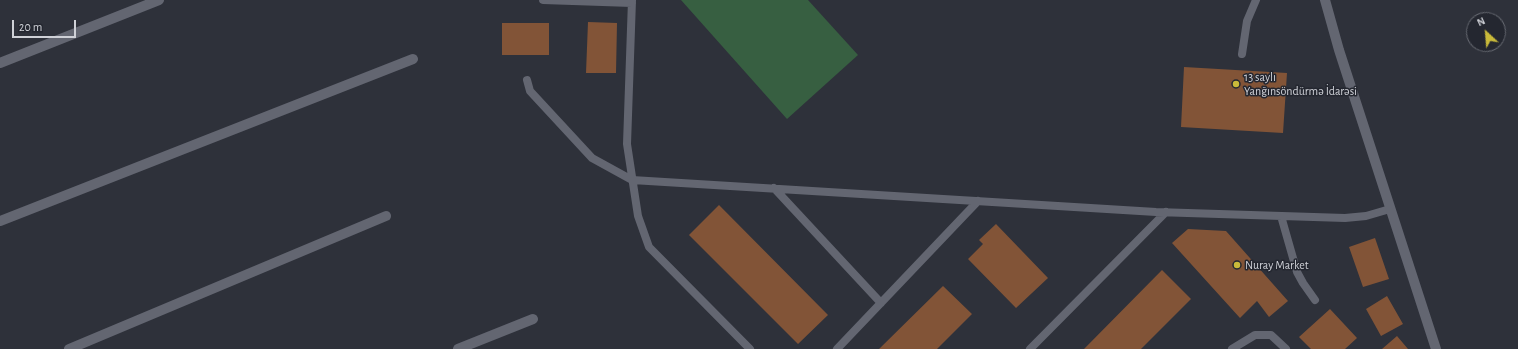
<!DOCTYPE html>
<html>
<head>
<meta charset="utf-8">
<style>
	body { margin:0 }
	#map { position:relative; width:1518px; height:349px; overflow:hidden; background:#2e313a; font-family:"Alegreya Sans",sans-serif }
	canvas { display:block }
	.north { position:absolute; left:1466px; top:12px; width:40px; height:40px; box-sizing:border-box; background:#242730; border:1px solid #686b73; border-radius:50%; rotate:334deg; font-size:11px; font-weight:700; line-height:16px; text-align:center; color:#cfd1d7 }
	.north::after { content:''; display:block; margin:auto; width:14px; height:18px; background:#c9ba3a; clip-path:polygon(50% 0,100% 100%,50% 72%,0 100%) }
	.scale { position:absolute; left:12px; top:20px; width:64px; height:18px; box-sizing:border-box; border:2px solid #cfd1d7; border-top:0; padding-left:5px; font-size:12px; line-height:14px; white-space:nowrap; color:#cfd1d7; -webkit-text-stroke:3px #242730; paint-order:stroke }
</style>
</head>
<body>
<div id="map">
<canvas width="1518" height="349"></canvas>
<div class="north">N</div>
<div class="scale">20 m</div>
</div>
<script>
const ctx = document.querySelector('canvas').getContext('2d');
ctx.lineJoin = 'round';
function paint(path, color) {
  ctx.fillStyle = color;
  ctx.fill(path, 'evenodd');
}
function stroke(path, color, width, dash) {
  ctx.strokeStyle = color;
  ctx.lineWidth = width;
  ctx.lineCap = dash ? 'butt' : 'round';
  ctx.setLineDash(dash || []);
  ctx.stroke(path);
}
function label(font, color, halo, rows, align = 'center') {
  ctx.font = font + ' "Alegreya Sans",sans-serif';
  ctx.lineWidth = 3;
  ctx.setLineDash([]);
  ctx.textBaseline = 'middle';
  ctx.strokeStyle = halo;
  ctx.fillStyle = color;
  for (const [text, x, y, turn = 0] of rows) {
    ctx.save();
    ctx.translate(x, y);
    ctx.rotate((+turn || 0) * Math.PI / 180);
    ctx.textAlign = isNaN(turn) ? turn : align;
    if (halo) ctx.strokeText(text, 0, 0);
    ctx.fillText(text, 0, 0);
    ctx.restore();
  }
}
paint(new Path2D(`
	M681,0H808L858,55L787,119Z`), '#375f41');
paint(new Path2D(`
	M588,22L617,23L616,73H586Z
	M502,23H549V55H502Z
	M1184,67L1287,73L1283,133L1181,127Z
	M719,205L828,315L798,344L689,235Z
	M996,224L1048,278L1016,308L968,259L983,244L979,240Z
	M1188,229L1226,231L1288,301L1269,317L1257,301L1240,318L1172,243Z
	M1375,238L1389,279L1363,287L1349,247Z
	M1162,270L1191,299L1141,349H1084Z
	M943,286L972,314L937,349H879Z
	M1387,296L1403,324L1381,336L1366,309Z
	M1330,309L1357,338L1345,349H1311L1299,337Z
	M1397,336L1408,349H1382Z`), '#825437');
stroke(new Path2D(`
	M543,0L632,3
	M632,0L627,144L638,216L649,247L750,349
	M1242,54L1247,21L1256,0
	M527,80L530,91L592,158L632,180L1156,212L1345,218L1366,216L1390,209
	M774,188L881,303
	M1281,216L1297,272L1303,283L1315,300
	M837,349L978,201
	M1030,349L1166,212
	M1232,349L1255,335H1271L1286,349`), '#636671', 8);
stroke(new Path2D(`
	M1325,0L1339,50L1436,349
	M0,63L159,0
	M0,221L413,59
	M69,349L386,216
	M458,349L533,319`), '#636671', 10);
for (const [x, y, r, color] of [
	[1236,84,4,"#c9ba3a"],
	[1237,265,4,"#c9ba3a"]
]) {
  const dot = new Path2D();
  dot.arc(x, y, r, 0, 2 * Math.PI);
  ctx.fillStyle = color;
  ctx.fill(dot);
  stroke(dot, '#242730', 1.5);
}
label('12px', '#cfd1d7', '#242730', [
	["13 saylı",1244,77],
	["Yanğınsöndürmə İdarəsi",1244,91],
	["Nuray Market",1245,265]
], 'left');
</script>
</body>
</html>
